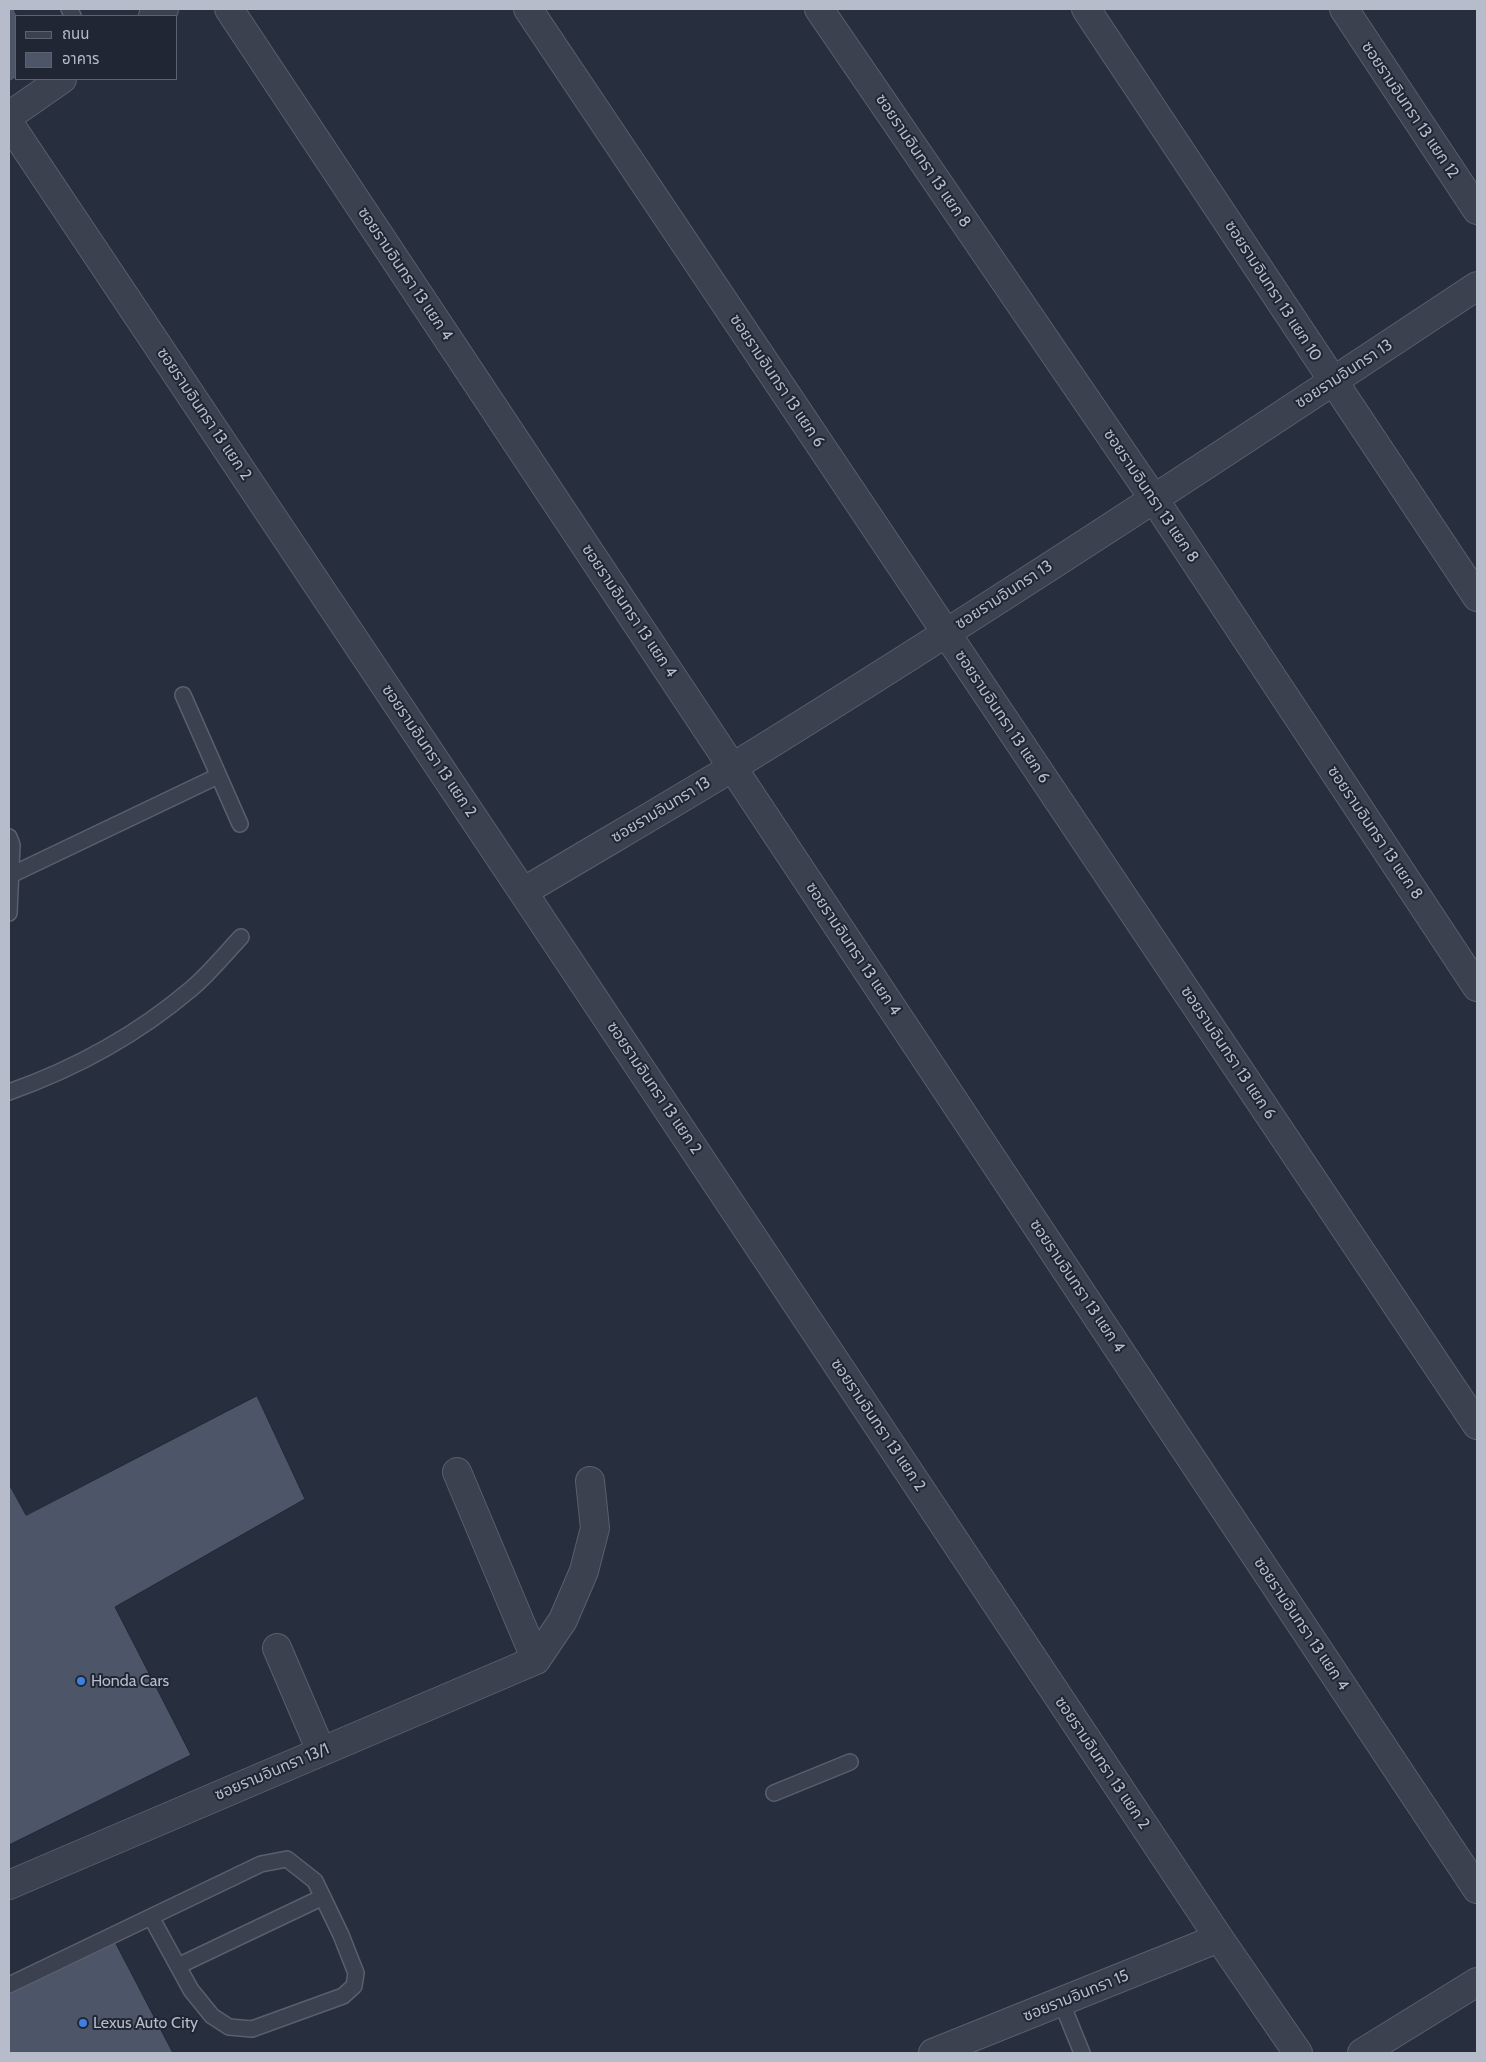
<!DOCTYPE html>
<html>
<head>
<meta charset="utf-8">
<style>
	body { margin:0 }
	#map { position:relative; width:1486px; height:2062px; overflow:hidden; background:#272f3f; font-family:Cabin,"Noto Sans Thai",sans-serif }
	canvas { display:block }
	.frame { position:absolute; inset:0; border:10px solid #b7bcca; pointer-events:none }
	.legend { position:absolute; left:15px; top:15px; width:162px; height:65px; box-sizing:border-box; background:#202634; border:1px solid #5c6270; margin:0; padding:6px 9px; list-style:none; font-size:15px; color:#b7bcca }
	.legend li { display:flex; align-items:center; gap:10px; height:25px }
	.legend b { width:25px; border:1px solid #5c6270 }
</style>
</head>
<body>
<div id="map">
<canvas width="1486" height="2062"></canvas>
<div class="frame"></div>
<ul class="legend">
<li><b style="height:6px;background:#3b414f"></b>ถนน</li>
<li><b style="height:14px;background:#4d5568"></b>อาคาร</li>
</ul>
</div>
<script>
const ctx = document.querySelector('canvas').getContext('2d');
ctx.lineJoin = 'round';
function paint(path, color) {
  ctx.fillStyle = color;
  ctx.fill(path, 'evenodd');
}
function stroke(path, color, width, dash) {
  ctx.strokeStyle = color;
  ctx.lineWidth = width;
  ctx.lineCap = dash ? 'butt' : 'round';
  ctx.setLineDash(dash || []);
  ctx.stroke(path);
}
function label(font, color, halo, rows, align = 'center') {
  ctx.font = font + ' Cabin,"Noto Sans Thai",sans-serif';
  ctx.lineWidth = 4;
  ctx.setLineDash([]);
  ctx.textBaseline = 'middle';
  ctx.strokeStyle = halo;
  ctx.fillStyle = color;
  for (const [text, x, y, turn = 0] of rows) {
    ctx.save();
    ctx.translate(x, y);
    ctx.rotate((+turn || 0) * Math.PI / 180);
    ctx.textAlign = isNaN(turn) ? turn : align;
    if (halo) ctx.strokeText(text, 0, 0);
    ctx.fillText(text, 0, 0);
    ctx.restore();
  }
}
const building = new Path2D(`
	M9,9H14L17,16L16,78L9,82Z
	M257,1396L305,1499L115,1607L191,1755L9,1845V1484L26,1515Z
	M114,1940L173,2053H9V1992Z`);
paint(building, '#4d5568');
stroke(building, '#222836', 1);
const lane = new Path2D(`
	M69,9L73,16
	M183,695L240,824
	M9,837L12,845L9,913
	M11,875L218,776
	M9,1092C74,1069 138,1034 191,989C209,974 225,954 241,937
	M774,1793L850,1762
	M178,1966L323,1897
	M9,1985L261,1864L287,1859L315,1881L341,1935L356,1973L354,1986L343,1996L252,2029L229,2027L212,2016L191,1990L151,1917
	M1061,2001L1082,2053`);
const street = new Path2D(`
	M229,9L1477,1889
	M528,9L1477,1425
	M819,9L1154,499L1477,987
	M1086,9L1477,597
	M1344,9L1477,210
	M153,16L164,9
	M9,116L62,79
	M9,123L523,892L1219,1938L1298,2053
	M523,892C593,850 664,809 733,767C984,612 1231,449 1477,286
	M457,1472L536,1660
	M277,1648L321,1751
	M536,1660L563,1620L584,1571L595,1528L590,1481
	M9,1885L536,1660
	M933,2053L1219,1938
	M1362,2053L1477,1982`);
stroke(lane, '#595f6d', 18);
stroke(street, '#595f6d', 30);
stroke(lane, '#3b414f', 15);
stroke(street, '#3b414f', 28);
for (const [x, y, r, color] of [
	[81,1681,5,"#3f7fe0"],
	[83,2023,5,"#3f7fe0"]
]) {
  const dot = new Path2D();
  dot.arc(x, y, r, 0, 2 * Math.PI);
  ctx.fillStyle = color;
  ctx.fill(dot);
  stroke(dot, '#202634', 2);
}
label('16px', '#b7bcca', '#202634', [
	["ซอยรามอินทรา 13 แยก 12",1410,110,56],
	["ซอยรามอินทรา 13 แยก 8",923,161,56],
	["ซอยรามอินทรา 13 แยก 4",405,274,56],
	["ซอยรามอินทรา 13 แยก 10",1273,291,57],
	["ซอยรามอินทรา 13",1344,374,-33],
	["ซอยรามอินทรา 13 แยก 6",777,381,56],
	["ซอยรามอินทรา 13 แยก 2",204,414,56],
	["ซอยรามอินทรา 13 แยก 8",1151,496,56],
	["ซอยรามอินทรา 13",1004,595,-33],
	["ซอยรามอินทรา 13 แยก 4",629,611,56],
	["ซอยรามอินทรา 13 แยก 6",1002,717,56],
	["ซอยรามอินทรา 13 แยก 2",429,751,56],
	["ซอยรามอินทรา 13",661,810,-31],
	["ซอยรามอินทรา 13 แยก 8",1375,833,56],
	["ซอยรามอินทรา 13 แยก 4",853,949,56],
	["ซอยรามอินทรา 13 แยก 6",1228,1053,56],
	["ซอยรามอินทรา 13 แยก 2",654,1088,56],
	["ซอยรามอินทรา 13 แยก 4",1077,1286,56],
	["ซอยรามอินทรา 13 แยก 2",878,1425,56],
	["ซอยรามอินทรา 13 แยก 4",1301,1624,56],
	["ซอยรามอินทรา 13 แยก 2",1102,1763,56],
	["ซอยรามอินทรา 13/1",272,1772,-23],
	["ซอยรามอินทรา 15",1076,1996,-22]
]);
label('16px', '#b7bcca', '#202634', [
	["Honda Cars",91,1681],
	["Lexus Auto City",93,2023]
], 'left');
</script>
</body>
</html>
